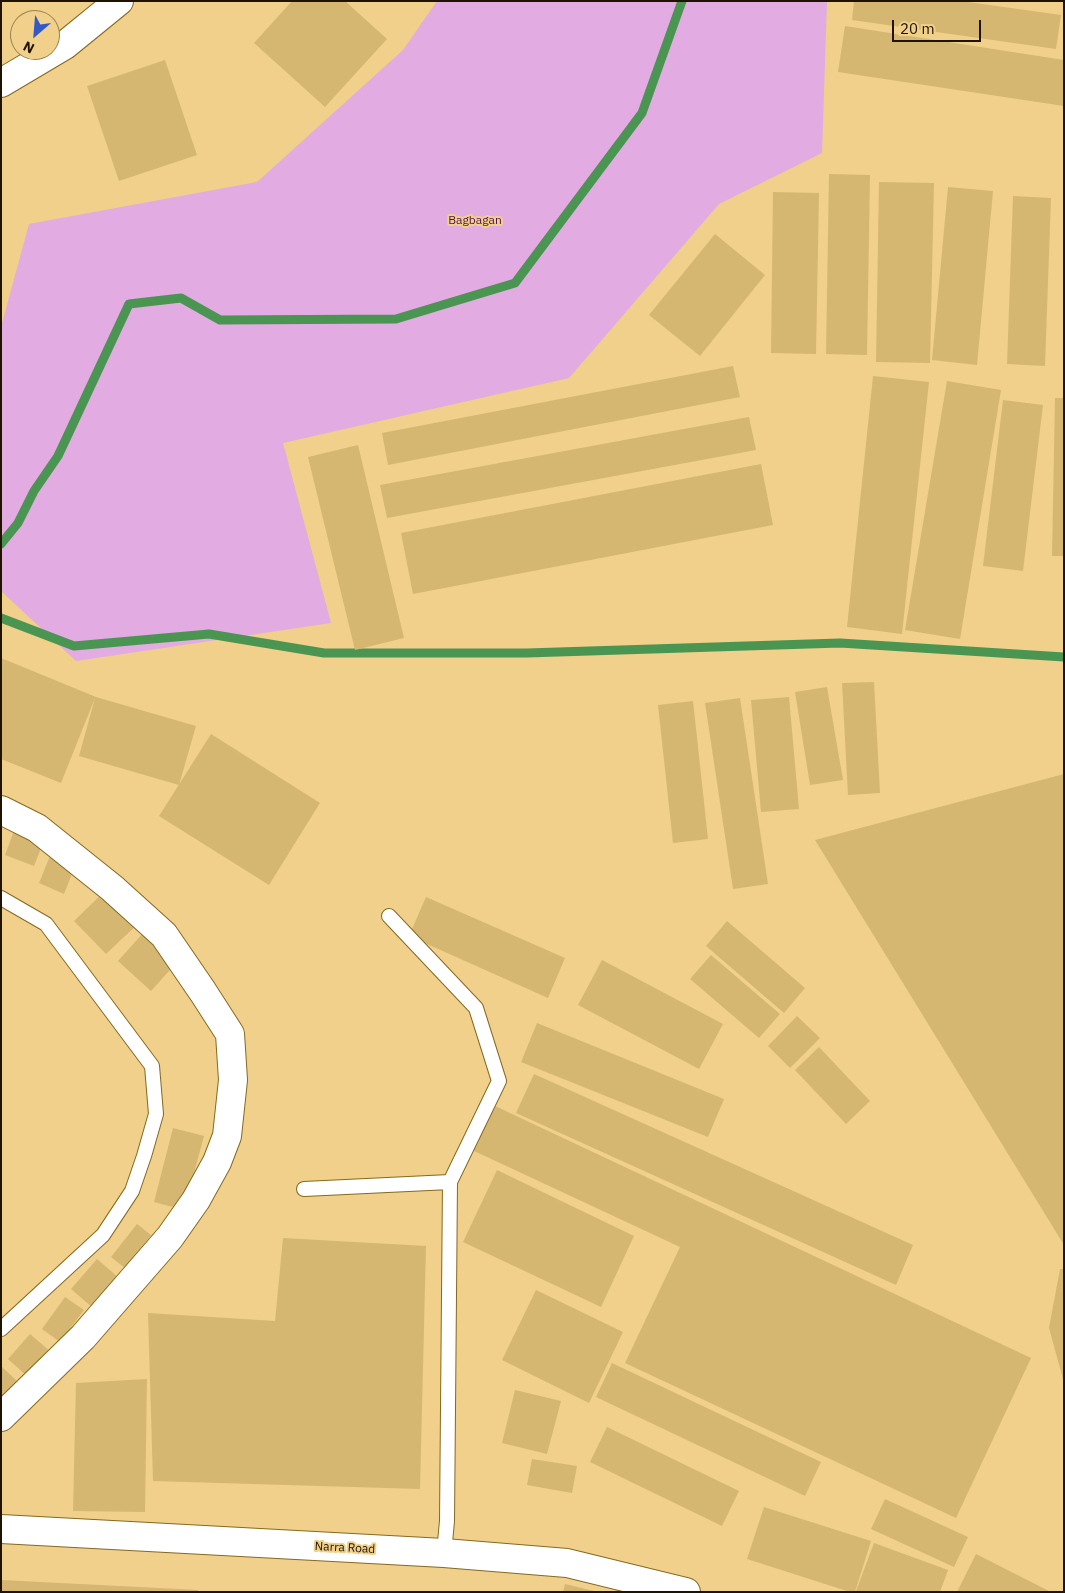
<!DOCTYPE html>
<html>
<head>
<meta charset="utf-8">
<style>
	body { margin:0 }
	#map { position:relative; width:1065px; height:1593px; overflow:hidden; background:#f0d08a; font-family:"IBM Plex Sans",sans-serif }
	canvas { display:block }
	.frame { position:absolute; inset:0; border:2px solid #1f1300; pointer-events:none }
	.north { position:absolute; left:10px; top:10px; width:50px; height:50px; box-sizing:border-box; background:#f0d08a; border:1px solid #9c8453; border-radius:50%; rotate:207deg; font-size:14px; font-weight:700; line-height:20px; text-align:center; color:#1f1300 }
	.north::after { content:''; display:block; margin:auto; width:18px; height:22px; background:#3358c8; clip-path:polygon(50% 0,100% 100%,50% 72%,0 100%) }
	.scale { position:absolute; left:892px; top:20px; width:89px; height:22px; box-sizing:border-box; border:2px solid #1f1300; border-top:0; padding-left:6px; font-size:15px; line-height:18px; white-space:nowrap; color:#1f1300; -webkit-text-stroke:4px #f0d08a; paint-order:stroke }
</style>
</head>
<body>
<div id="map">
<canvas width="1065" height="1593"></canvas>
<div class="frame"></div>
<div class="north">N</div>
<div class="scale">20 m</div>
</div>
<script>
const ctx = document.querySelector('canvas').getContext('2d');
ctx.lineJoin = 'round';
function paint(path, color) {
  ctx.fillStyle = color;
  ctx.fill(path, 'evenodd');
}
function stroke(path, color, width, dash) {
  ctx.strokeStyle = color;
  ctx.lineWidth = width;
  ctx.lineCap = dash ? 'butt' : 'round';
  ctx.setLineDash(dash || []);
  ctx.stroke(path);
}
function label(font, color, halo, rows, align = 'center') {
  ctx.font = font + ' "IBM Plex Sans",sans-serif';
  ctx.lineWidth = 4;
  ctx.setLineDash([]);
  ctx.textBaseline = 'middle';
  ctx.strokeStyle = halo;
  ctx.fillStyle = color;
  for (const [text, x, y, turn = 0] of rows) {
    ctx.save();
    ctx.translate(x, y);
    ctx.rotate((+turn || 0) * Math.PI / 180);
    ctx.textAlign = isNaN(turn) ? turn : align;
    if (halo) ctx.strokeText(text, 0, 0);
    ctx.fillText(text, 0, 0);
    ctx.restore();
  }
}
paint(new Path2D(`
	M437,1H827L822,153L719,204L569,378L283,443L331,623L76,661L1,591V327L29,224L257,182L403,50Z`), '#e2abe2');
stroke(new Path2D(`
	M1,544L18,523L34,491L58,456L129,304L181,298L220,320L396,319L515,283L642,113L682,1
	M1,618L74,646L209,634L324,653H527L840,643L1064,657`), '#4a9552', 9);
paint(new Path2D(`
	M292,1H345L387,39L325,107L254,43Z
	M854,1H961L1061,15L1056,49L852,20Z
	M845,26L1064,60V106L838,72Z
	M165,60L197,155L119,181L87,86Z
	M829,174L870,175L867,355L826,354Z
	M879,182L934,183L930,363L876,362Z
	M948,187L993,191L977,365L932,360Z
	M773,192L819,193L816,354L771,353Z
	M1013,196L1051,198L1045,366L1007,364Z
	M715,234L765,275L700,356L649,315Z
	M733,366L740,397L388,465L382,433Z
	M873,376L929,382L902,634L847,627Z
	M947,381L1001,390L960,639L905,630Z
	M1055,398H1064V556H1052Z
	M1003,400L1043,405L1023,571L983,566Z
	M749,417L756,450L387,518L380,485Z
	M358,445L404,638L355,650L308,457Z
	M761,464L773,525L413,594L401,533Z
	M1,658L96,697L196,726L179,785L79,756L95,698L61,783L1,759Z
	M874,682L880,793L848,795L842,683Z
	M827,687L843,780L810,785L795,692Z
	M789,697L799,809L761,812L751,700Z
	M740,698L768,884L733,889L705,703Z
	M693,701L708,839L673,843L658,705Z
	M211,734L320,803L269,885L159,816Z
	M1064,774V1245L815,840Z
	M14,831L43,843L34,866L5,855Z
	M50,856L75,866L64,894L39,883Z
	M108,888L141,921L106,954L74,921Z
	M426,897L565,958L548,998L409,936Z
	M727,921L805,988L784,1013L706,946Z
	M144,932L178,961L151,991L118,961Z
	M711,955L780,1014L759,1038L690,979Z
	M602,960L723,1024L699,1069L578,1005Z
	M797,1016L820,1038L790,1068L768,1046Z
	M537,1023L724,1099L708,1137L521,1062Z
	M819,1047L870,1101L846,1124L795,1070Z
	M534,1074L913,1245L896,1285L516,1113Z
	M493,1105L1031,1358L956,1518L625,1363L680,1247L472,1150Z
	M173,1128L204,1136L184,1210L154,1202Z
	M497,1170L634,1236L601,1307L463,1242Z
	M137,1224L151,1235L125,1268L111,1257Z
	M283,1238L426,1246L420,1489L153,1481L148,1313L275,1321Z
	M97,1259L119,1278L93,1308L71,1289Z
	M1060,1269H1064L1063,1379L1049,1328Z
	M536,1290L623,1332L589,1403L502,1360Z
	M65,1297L84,1310L60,1342L42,1329Z
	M30,1334L51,1352L29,1378L8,1359Z
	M612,1363L821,1462L805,1496L596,1397Z
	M1,1366L20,1384L1,1404Z
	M147,1379L145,1512L73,1511L76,1383Z
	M515,1390L561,1401L547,1454L502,1443Z
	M607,1427L739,1491L722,1526L590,1462Z
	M532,1459L577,1466L572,1493L527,1485Z
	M885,1499L968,1537L954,1567L871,1529Z
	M764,1507L871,1541L855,1592H850L747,1559Z
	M874,1543L948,1570L940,1592L856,1591Z
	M976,1554L1051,1592H957Z
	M1,1580L198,1590V1592H1Z
	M565,1584L594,1591V1592H563Z`), '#d6b771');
const service = new Path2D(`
	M1,898L46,924L152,1066L156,1114L144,1156L132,1191L103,1235L1,1329
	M389,916L476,1008L499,1081L450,1182
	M304,1189L450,1182L447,1521L444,1553`);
const tertiary = new Path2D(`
	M1,83L65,45L119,1
	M1,810L37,828L112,888L164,935L203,992L230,1034L233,1080L227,1136L217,1162L196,1200L170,1237L83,1337L1,1417
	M1,1529L444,1553L567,1563L686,1592`);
stroke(service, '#866921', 16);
stroke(tertiary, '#866921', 30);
stroke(service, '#fff', 14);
stroke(tertiary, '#fff', 28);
label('12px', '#4f1152', '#f0d08a', [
	["Bagbagan",475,221]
]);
label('12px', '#1f1300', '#f0d08a', [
	["Narra Road",345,1548,3]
]);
</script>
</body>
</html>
